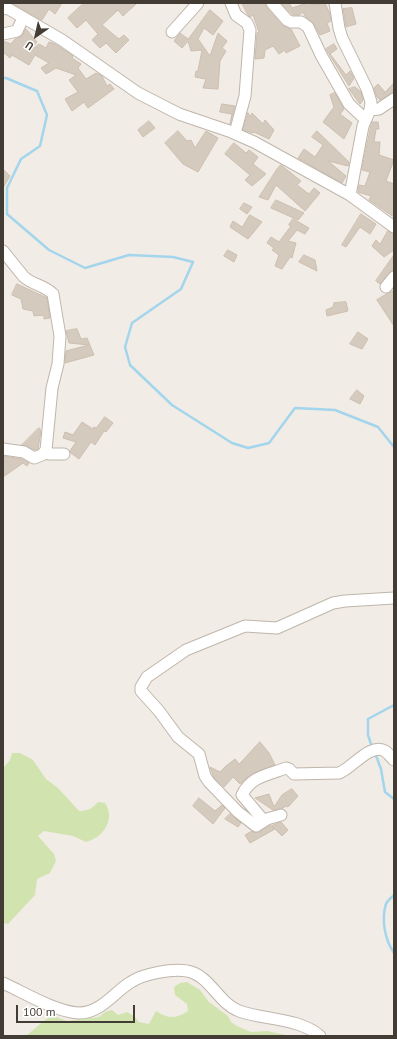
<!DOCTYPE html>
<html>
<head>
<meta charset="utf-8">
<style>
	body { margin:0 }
	#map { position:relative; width:397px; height:1039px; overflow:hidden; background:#f1ece5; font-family:"PT Sans",sans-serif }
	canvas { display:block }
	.frame { position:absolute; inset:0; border:4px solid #433c35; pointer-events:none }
	.north { position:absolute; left:16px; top:16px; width:40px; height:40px; -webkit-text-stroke:3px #fff; paint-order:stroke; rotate:214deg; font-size:11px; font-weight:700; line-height:16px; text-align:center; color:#433c35 }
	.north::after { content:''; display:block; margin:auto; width:14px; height:18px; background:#433c35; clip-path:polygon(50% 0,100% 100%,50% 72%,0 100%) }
	.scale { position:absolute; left:16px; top:1005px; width:119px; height:18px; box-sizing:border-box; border:2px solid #433c35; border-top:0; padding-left:5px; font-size:12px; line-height:14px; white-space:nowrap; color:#433c35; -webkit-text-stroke:3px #fff; paint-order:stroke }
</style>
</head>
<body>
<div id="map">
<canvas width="397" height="1039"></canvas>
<div class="frame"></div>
<div class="north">U</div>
<div class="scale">100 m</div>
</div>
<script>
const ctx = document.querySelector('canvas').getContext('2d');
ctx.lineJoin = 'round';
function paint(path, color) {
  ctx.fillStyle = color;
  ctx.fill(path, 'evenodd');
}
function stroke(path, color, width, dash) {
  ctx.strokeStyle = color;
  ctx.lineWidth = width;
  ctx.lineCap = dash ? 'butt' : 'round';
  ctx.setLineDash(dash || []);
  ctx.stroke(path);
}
paint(new Path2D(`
	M12,753H20L33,760L46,779L58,788L79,811C87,811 92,809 98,802L105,803C116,819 103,838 86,842L73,836L44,831L38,836L54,854L56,861L50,873L37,879L35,895L8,924L3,923V768L10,760Z
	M187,982L200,990L209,1002L228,1016L231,1022L237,1026L251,1032L267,1031L290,1036H26L46,1019L53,1016L67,1021L84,1019L99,1017L105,1012L112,1010L118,1015L127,1012L134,1016L139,1022L149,1024L156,1011C169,1019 175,1019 188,1011L187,1004L175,995L174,987L180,983Z`), '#d1e4af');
stroke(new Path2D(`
	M3,78H6L37,91L47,115L40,146L21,159L7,188V214L49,250L85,268L129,255L173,257L193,262L181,289L132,323L125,347L130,365L172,405L232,443L248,448L269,443L295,408L335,410L378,427L394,447
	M372,747L368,735V719L394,705
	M375,753L381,769L385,792L394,799
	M394,895C391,898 387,901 386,904C381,920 385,940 394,953`), '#a3d5ec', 2.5);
const building = new Path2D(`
	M12,3H62L55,14L49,9L42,20Z
	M84,3H137L123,16L118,10L102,25L119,39L124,35L129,40L116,53L106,43L100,48L92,40L98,34L86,20L77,28L68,18Z
	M242,3H265L267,8L282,25L291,29L300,46L286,53L285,50L279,54L273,46L265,50L264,58L255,59L257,33L259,32L253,15L250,17L248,15Z
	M281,3H289L292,8L307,3H313L311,5L325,3L330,14L331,21L327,23L330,31L320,35L314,24L305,16L303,12L299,15H293Z
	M352,8L356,24L346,27L343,9Z
	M210,10L223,21L213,35L204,28L198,39L210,56L218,33L227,41L222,48L226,51L220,61L218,89L203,88L206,79L195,77L196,71H198L202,50L191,51L188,41L182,48L174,41L180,33L188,39Z
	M26,29L37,42L33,47L34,48L39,44L46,48L49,42L55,44L73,56L72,58L81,64L78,68L86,79L96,73L102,76L107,86L110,84L114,89L88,108L84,102L72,111L65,99L78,92L69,80L76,75L56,68L46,74L41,68L49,63L35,55L29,65L12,55L10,58L3,52V41L11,44L15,39L22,36Z
	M334,44L337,49L330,54L346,75L350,71L354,78L349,86L326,49Z
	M394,83V92L380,100L377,97L374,88L378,84L385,92Z
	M355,87L361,92L363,100L360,104L349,89Z
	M335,93L344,109L340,114L352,123L344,139L323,122L334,107L330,95Z
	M222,104L235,106L230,124L232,114L220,112Z
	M248,113L250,117L252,113L263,124L265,120L274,130L269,139L254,132L253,133L243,130Z
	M149,121L155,128L143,137L138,130Z
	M372,122H378L379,129H376L374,142H380L379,155L394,160L386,181L394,184V217L369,200L371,196L358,192L359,185L365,186L370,172L362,170Z
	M178,131L187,141L191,140L195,148L206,131L218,138L198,172L183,164L165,143Z
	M317,131L349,162L348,166L328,161L346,176L342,183L298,158L304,149L315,157L323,145L312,137Z
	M234,143L246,153L249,150L258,157L253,164L266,174L252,186L245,180L250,175L225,154Z
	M281,165L301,181L297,185L309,194L314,188L320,193L305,211L276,185L268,200L259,197L277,169Z
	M3,169L10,176L3,188Z
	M276,200L304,213L298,220L271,208Z
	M244,203L252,207L247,214L240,209Z
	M361,214L376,224L370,234L360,227L346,247L342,245Z
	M250,215L262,222L248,239L230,227L233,221L242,227Z
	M293,219L309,228L305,234L297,230L288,241L296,243L292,258L290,257L282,269L275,266L279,255L272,250L274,248L267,243L271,237L279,242L291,226L289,225Z
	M388,231L394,234V250L384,257L372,246L376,240L380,244Z
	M228,250L237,255L234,262L224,256Z
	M304,255L315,260L317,271L299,262Z
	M394,255V269L389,273L380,284L376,281Z
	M17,284L47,298L50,318L44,319V315L34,316L33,311L23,309L21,299L12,295Z
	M392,291H394V326L377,300Z
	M346,302L348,311L327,316L326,310L333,307L334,303Z
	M77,329L81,339L87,338L94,355L65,363L66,351L89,345L69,343L66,331Z
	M358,332L368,339L362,349L350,344Z
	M357,390L364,396L360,404L350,399Z
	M105,417L113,423L106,432L104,431L95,445L91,442L79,459L71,453L70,451L76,442L63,438L65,432L73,435L82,422L93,429L94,427L96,428Z
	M39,428L41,431L38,449L35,450L22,445Z
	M3,456L22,459L29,463L27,466L23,463L3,477Z
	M260,742L269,753L275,765L252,774L240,784L233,777L224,787L214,778L210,767L220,772L226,766L235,759L239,764Z
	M292,789L298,796L288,807L286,806L283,808L273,810L255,798L269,794L274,807L282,795Z
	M199,798L215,811L222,805L225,808L213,824L193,806Z
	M230,814L241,823L238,827L225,819Z
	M281,822L288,830L282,836L272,826Z
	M270,825L275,829L250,843L245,835L252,831L259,832Z`);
paint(building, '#d5cabe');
stroke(building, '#cdbeaf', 1);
const minor = new Path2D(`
	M231,3L236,15L247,23L250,30L245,96L235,133
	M272,3L287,20L291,22H301L308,27L321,55L349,104L365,119
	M335,3L339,28L342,38L367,89L371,102L370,110L363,126L350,195
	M3,9L7,8L62,40L138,93L179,114L229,131L254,142L350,195L394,227
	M172,32L198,3
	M3,34L17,31L23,18
	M370,110L379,109L394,99
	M3,251L24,277C33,285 44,285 53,294L60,336L58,364L52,388L46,450L42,455L34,458L24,452L3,449
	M386,287L394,277
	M44,453L50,454H64
	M281,815L267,819L256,826L238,812L209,782L205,776L199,754L178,737L159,711L141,691V687L147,677L186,650L245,626L277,628L333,603L345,601L394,598
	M264,821L242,795C251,776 268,775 286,768L289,769L294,774L339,773C351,769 371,742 385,751C388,753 391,757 394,760
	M3,983C25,993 56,1012 79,1013C101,1013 114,992 131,982C143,974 173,968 187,971C210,975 218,1003 239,1011C264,1020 300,1018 320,1036`);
stroke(minor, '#bfb6ab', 13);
stroke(minor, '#fff', 11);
</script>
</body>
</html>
